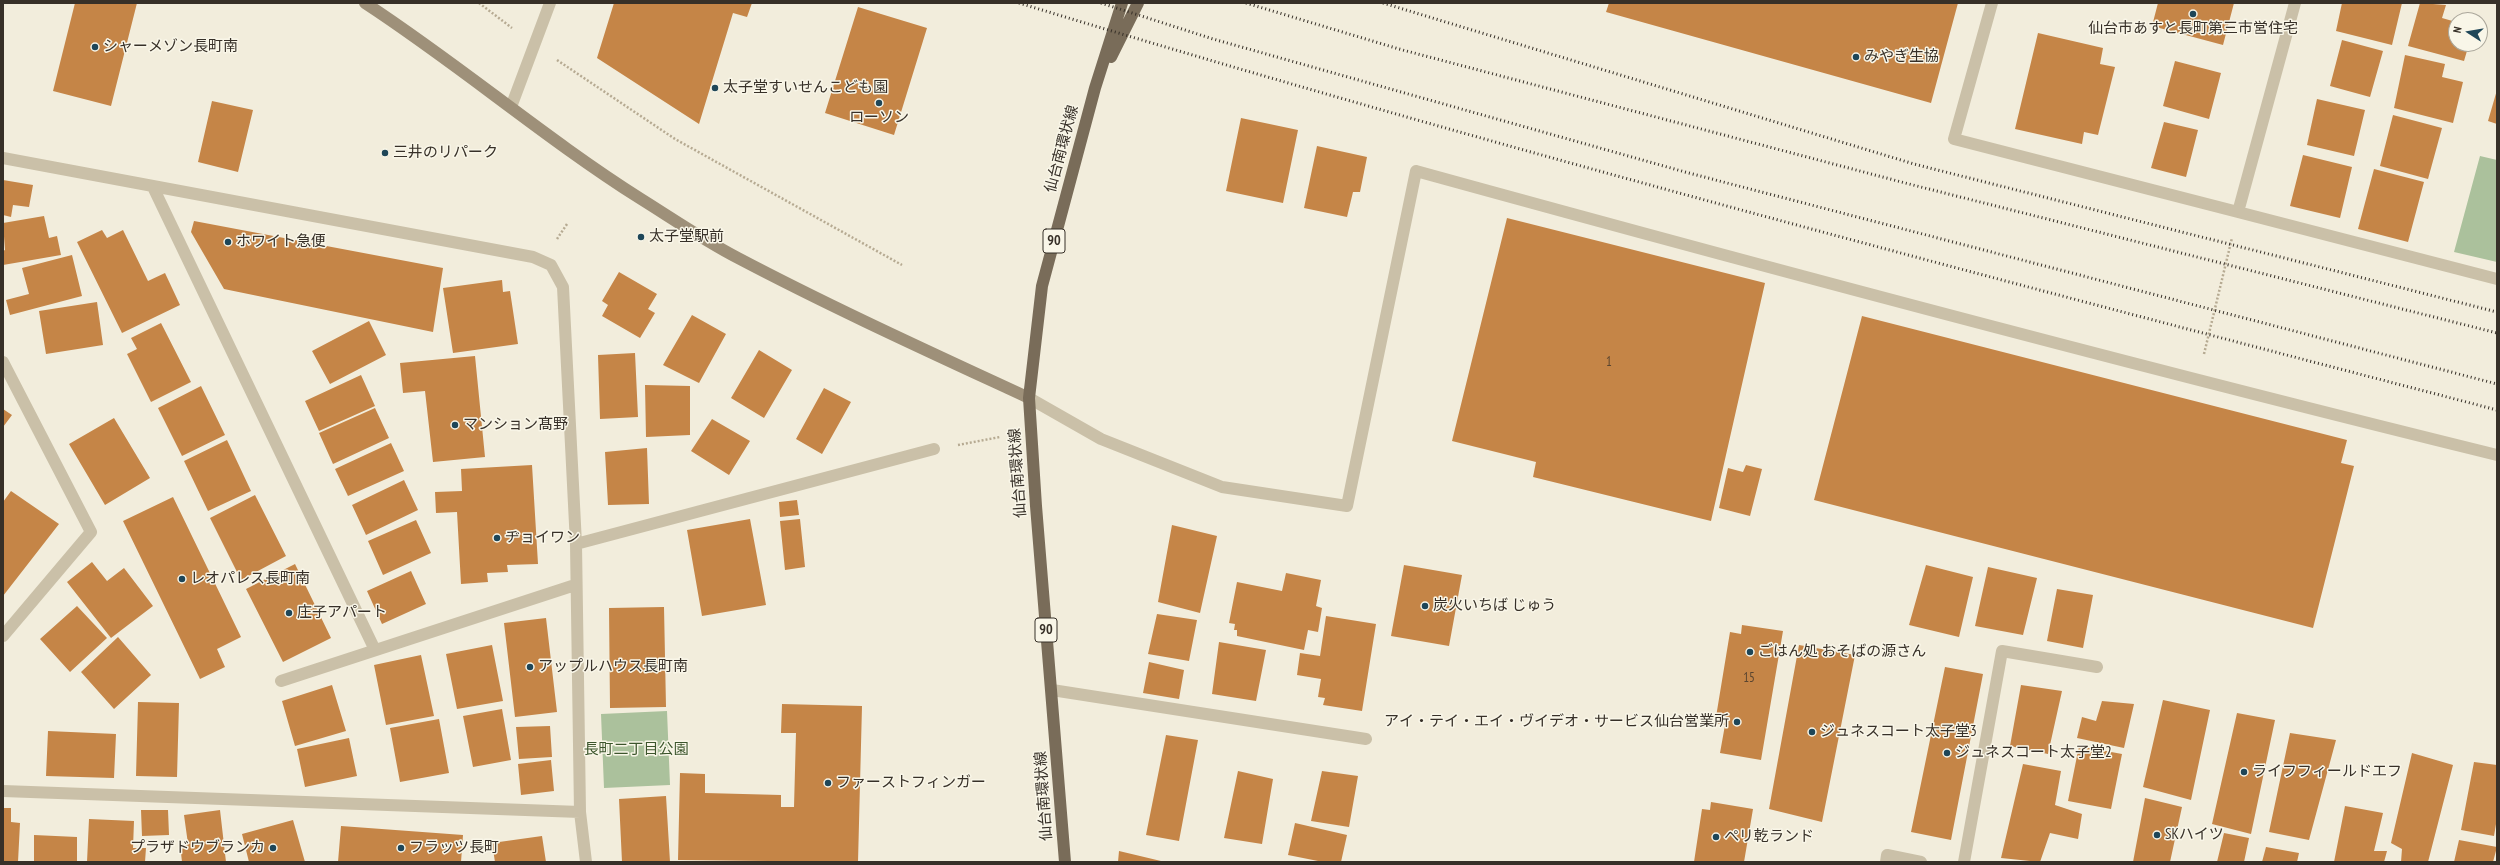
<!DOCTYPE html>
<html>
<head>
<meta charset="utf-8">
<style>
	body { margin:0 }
	#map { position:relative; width:2500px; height:865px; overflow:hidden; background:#f2eddc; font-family:"PT Sans Narrow",sans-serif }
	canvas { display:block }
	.frame { position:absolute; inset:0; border:4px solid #373028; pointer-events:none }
	.north { position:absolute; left:2448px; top:12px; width:40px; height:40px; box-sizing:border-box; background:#f9f6e8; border:1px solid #aba79b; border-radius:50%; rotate:282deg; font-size:11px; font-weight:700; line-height:16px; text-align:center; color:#373028 }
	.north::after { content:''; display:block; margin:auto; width:14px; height:18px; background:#1e4658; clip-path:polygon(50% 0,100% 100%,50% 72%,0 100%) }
</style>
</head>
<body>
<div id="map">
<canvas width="2500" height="865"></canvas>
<div class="frame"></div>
<div class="north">N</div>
</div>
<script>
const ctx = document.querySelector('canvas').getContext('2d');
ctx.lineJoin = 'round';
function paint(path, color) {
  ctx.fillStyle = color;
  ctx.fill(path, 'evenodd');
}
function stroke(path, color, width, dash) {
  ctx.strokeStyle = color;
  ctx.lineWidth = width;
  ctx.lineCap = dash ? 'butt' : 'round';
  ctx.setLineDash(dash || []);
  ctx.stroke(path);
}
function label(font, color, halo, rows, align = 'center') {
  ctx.font = font + ' "PT Sans Narrow","Noto Sans JP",sans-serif';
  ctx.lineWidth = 3;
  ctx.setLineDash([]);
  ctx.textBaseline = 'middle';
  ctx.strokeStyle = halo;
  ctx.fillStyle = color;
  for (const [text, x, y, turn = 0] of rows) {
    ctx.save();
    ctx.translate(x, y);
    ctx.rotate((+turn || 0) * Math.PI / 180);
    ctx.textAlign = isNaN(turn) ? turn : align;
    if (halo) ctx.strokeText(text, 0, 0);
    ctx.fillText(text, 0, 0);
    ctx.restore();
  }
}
paint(new Path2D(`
	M2480,156L2497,160V262L2454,252Z
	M667,711L670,785L604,788L601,714Z`), '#abc19c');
paint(new Path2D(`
	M75,3H137L111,106L53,91Z
	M614,3H752L747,17L733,13L699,124L597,58Z
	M1609,3H1958L1931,103L1606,12Z
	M2158,3H2234L2223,45L2152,26Z
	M2342,3H2402L2392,45L2336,31Z
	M2420,3L2446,5L2442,18L2456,22V44H2469L2464,61L2408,46Z
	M858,7L927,28L894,135L825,113Z
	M2038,33L2103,48L2100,64L2115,67L2098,135L2084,132L2082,144L2015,129Z
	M2342,40L2383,51L2370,97L2330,86Z
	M2405,55L2445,64L2442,77L2463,82L2453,123L2394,108Z
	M2175,61L2221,73L2209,119L2163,106Z
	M2497,90V124L2488,121Z
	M2317,99L2365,110L2354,156L2307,145Z
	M212,101L253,110L238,172L198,162Z
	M2393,115L2442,128L2428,179L2380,166Z
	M1241,118L1298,130L1283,203L1226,191Z
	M2164,122L2198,130L2186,177L2151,168Z
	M1317,146L1367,157L1360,192H1353L1347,217L1304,208Z
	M2303,155L2352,167L2340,218L2290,206Z
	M2374,169L2424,182L2408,242L2358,229Z
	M3,180L33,185L29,207L13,205L11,217L3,215Z
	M44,216L49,238L57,236L61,255L3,265V251L5,250L3,223Z
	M1507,218L1765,283L1711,521L1533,477L1536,462L1452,441Z
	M194,221L443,268L433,332L224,289L191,232Z
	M102,230L107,238L123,230L148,281L165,273L180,305L122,333L77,242Z
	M72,255L82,296L10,315L6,300L29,294L22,268Z
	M619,272L657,294L648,309L655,313L640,338L602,316L608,305L602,301Z
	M502,280L503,292L510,291L518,344L453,353L443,288Z
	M97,302L103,345L46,354L39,311Z
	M692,315L726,334L699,383L663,365Z
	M1862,316L2347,440L2341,463L2354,466L2313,628L1814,500Z
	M369,321L386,355L330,384L312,351Z
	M161,323L191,382L151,402L127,354L137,349L131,338Z
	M759,350L792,370L764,418L731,398Z
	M635,353L638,417L600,419L598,355Z
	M475,356L485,457L433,462L425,391L403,393L400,363Z
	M361,375L375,406L319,431L305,401Z
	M645,385L690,386V435L646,437Z
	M201,386L225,435L182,456L158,408Z
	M824,388L851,402L822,454L796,439Z
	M375,408L389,438L333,464L319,433Z
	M3,409L12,415L3,427Z
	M114,418L150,478L105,505L69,444Z
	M712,419L750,441L729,475L691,451Z
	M227,440L251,491L208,511L184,461Z
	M391,443L404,471L348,496L335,469Z
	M647,448L649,504L608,505L605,452Z
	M532,465L538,564L507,565L508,572L487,573L488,582L461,584L457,512L436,513L435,492L462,491L461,469Z
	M1746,465L1762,469L1750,516L1719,508L1728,468L1743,472Z
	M404,480L418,510L366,535L352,505Z
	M11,491L59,524L3,596V502Z
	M255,495L286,556L241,580L210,518Z
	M173,497L241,637L217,649L225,667L200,679L123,521Z
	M797,500L799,515L780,517L779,502Z
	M750,519L766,605L702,616L687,530Z
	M800,519L805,567L785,570L780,521Z
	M416,520L431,553L383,575L368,541Z
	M1172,525L1217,536L1200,613L1158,602Z
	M92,562L107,581L124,568L153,606L111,638L67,582Z
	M295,564L331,638L283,662L246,589Z
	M1404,565L1462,575L1449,646L1391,636Z
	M1926,565L1973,577L1959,637L1909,625Z
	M1988,567L2037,578L2023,635L1975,626Z
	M411,571L426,604L382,624L367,591Z
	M1286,573L1321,580L1316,606L1322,608L1318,632L1308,630L1304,650L1237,636V630H1234L1235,624L1229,623L1237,582L1282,591Z
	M2057,589L2093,595L2083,648L2047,641Z
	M77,606L107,638L70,672L40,639Z
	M664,607L666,707L610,708L609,608Z
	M1157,614L1197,620L1189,661L1148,654Z
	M1326,616L1376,624L1362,711L1323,705L1325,698L1318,697L1321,679L1297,675L1300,653L1320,656Z
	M546,618L557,712L515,717L504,623Z
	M1742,625L1783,631L1761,760L1720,753L1725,725L1715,723L1730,632L1741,634Z
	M118,637L151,675L114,709L81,672Z
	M1219,642L1266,650L1256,701L1212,694Z
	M492,645L503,701L457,709L446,654Z
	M1799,645L1855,655L1822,822L1769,809Z
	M421,655L434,716L386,725L374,665Z
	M1149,662L1184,670L1179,699L1143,693Z
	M1945,667L1983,674L1951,840L1911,832Z
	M332,685L346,731L295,746L282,701Z
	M2021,685L2062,691L2048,754L2010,746Z
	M2163,700L2210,710L2191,800L2143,787Z
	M2102,701L2134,704L2124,748L2077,738L2082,717L2096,721Z
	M138,702L179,703L177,777L136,776Z
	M782,704L862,706L858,862L678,860L680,773L705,774V793L781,795V807H794L796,733H781Z
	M502,709L511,760L473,767L463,716Z
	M2237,713L2275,720L2251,834L2212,824Z
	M439,719L449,773L400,782L390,728Z
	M550,726L552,757L519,759L516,727Z
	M48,731L116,734L114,778L46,776Z
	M2290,733L2336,740L2309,840L2269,832Z
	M1166,735L1198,740L1179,841L1146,835Z
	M349,738L357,776L305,787L297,749Z
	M2079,746L2122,754L2111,809L2068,801Z
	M2412,753L2453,765L2428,862H2401L2402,849L2391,843Z
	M551,760L554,791L521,795L518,764Z
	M2474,762L2497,765V818L2494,836L2461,830Z
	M2023,764L2061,771L2055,805L2082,814L2078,839L2050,833L2040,862L2001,858Z
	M1238,771L1273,779L1262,844L1224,838Z
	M1322,771L1358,776L1349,827L1311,821Z
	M666,796L670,862H622L619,799Z
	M2145,798L2182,807L2170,862H2133Z
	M1711,802L1753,809L1744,862H1694L1702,809L1710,810Z
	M2345,806L2383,813L2374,851H2387L2384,862H2334Z
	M3,808H11V822L20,823L18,862H3Z
	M141,810H168L169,835L142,836Z
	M220,810L226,862H182L180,844H188L184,815Z
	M89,819L134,821L133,848H146L145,862H87Z
	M293,820L305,862H249L242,834Z
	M1295,823L1347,835L1341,862H1323L1288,855Z
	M341,826L463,835L461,862H338Z
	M2224,833L2249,838L2244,862H2217Z
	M34,835L77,837V862H34Z
	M542,836L546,862H495L492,843Z
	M2459,840L2497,847L2493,862H2454Z
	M2266,847L2299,853L2297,862H2262Z
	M1119,851L1161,861V862H1118Z`), '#c58547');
stroke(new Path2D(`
	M479,3L512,28
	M557,60L675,139L902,265
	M557,239L567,224
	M2204,354L2232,238
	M958,445L1000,437`), '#b6aa92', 2.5, [2, 2]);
stroke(new Path2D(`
	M1992,3L1954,139L2238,212L2295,3
	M511,107L550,3
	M3,158L533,257L551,265L563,287L576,544L580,812L586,862
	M153,187L375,650
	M2238,212L2497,279
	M3,362L91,532L3,636
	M1029,398L1101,439L1222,487L1347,506L1416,171C1775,270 2135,366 2497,455
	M576,544L934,449
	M281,681L575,585
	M1052,690L1366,739
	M3,791L580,812
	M1886,862L1887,855L1921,862
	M1964,862L2002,651L2097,667`), '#cac0a8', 12);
stroke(new Path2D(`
	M365,3C460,65 546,139 641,199C673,219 705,241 738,258C833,308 932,353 1029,398`), '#9e9079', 12);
stroke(new Path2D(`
	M1111,57L1138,3
	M1065,862L1036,506L1029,398L1042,286L1095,88L1122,3`), '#796c59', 12);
stroke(new Path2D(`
	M1019,3C1508,152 2003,281 2497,410
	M1101,3L1213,39L1685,172L2497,384
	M1246,3L1399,49L1909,184L2497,333
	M1383,3L1914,164L2497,312`), '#373028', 3, [1, 3]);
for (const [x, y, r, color] of [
	[2193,14,4,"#1e4658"],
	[95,47,4,"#1e4658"],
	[1856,57,4,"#1e4658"],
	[715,88,4,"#1e4658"],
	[879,103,4,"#1e4658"],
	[385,153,4,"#1e4658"],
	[641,237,4,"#1e4658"],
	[228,242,4,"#1e4658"],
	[455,425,4,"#1e4658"],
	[497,538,4,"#1e4658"],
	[182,579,4,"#1e4658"],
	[1425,606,4,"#1e4658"],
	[289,613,4,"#1e4658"],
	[1750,652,4,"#1e4658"],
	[530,667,4,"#1e4658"],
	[1737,722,4,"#1e4658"],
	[1812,732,4,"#1e4658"],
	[1947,753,4,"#1e4658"],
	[2244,772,4,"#1e4658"],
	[828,783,4,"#1e4658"],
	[2157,835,4,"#1e4658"],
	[1716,837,4,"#1e4658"],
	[273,848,4,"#1e4658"],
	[401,848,4,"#1e4658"]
]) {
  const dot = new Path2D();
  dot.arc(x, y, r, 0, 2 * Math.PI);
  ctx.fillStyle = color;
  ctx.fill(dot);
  stroke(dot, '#f9f6e8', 1.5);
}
label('13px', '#5a4530', null, [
	["1",1609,362],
	["15",1749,678]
]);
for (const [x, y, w] of [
	[1054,241,22],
	[1046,630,22]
]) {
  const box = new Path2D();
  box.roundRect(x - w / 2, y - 12, w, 24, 3);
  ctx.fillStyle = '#f9f6e8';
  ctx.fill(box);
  stroke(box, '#373028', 1);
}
label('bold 14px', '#373028', null, [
	["90",1054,241],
	["90",1046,630]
]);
label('15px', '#373028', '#f9f6e8', [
	["仙台市あすと長町第三市営住宅",2193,29,"center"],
	["シャーメゾン長町南",103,47],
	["みやぎ生協",1864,57],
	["太子堂すいせんこども園",723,88],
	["ローソン",879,118,"center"],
	["三井のリパーク",393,153],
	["太子堂駅前",649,237],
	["ホワイト急便",236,242],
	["マンション髙野",463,425],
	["ヂョイワン",505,538],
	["レオパレス長町南",190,579],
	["炭火いちば じゅう",1433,606],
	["庄子アパート",297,613],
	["ごはん処 おそばの源さん",1758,652],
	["アップルハウス長町南",538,667],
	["アイ・テイ・エイ・ヴイデオ・サービス仙台営業所",1729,722,"right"],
	["ジュネスコート太子堂3",1820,732],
	["ジュネスコート太子堂2",1955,753],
	["ライフフィールドエフ",2252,772],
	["ファーストフィンガー",836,783],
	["SKハイツ",2165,835],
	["ぺリ乾ランド",1724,837],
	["プラザドウブランカ",265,848,"right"],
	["フラッツ長町",409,848]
], 'left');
label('15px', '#373028', '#f9f6e8', [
	["仙台南環状線",1062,149,-75],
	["仙台南環状線",1018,473,-94],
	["仙台南環状線",1044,796,-94]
]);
label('15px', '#3c552c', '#f9f6e8', [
	["長町二丁目公園",636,750]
]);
</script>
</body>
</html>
